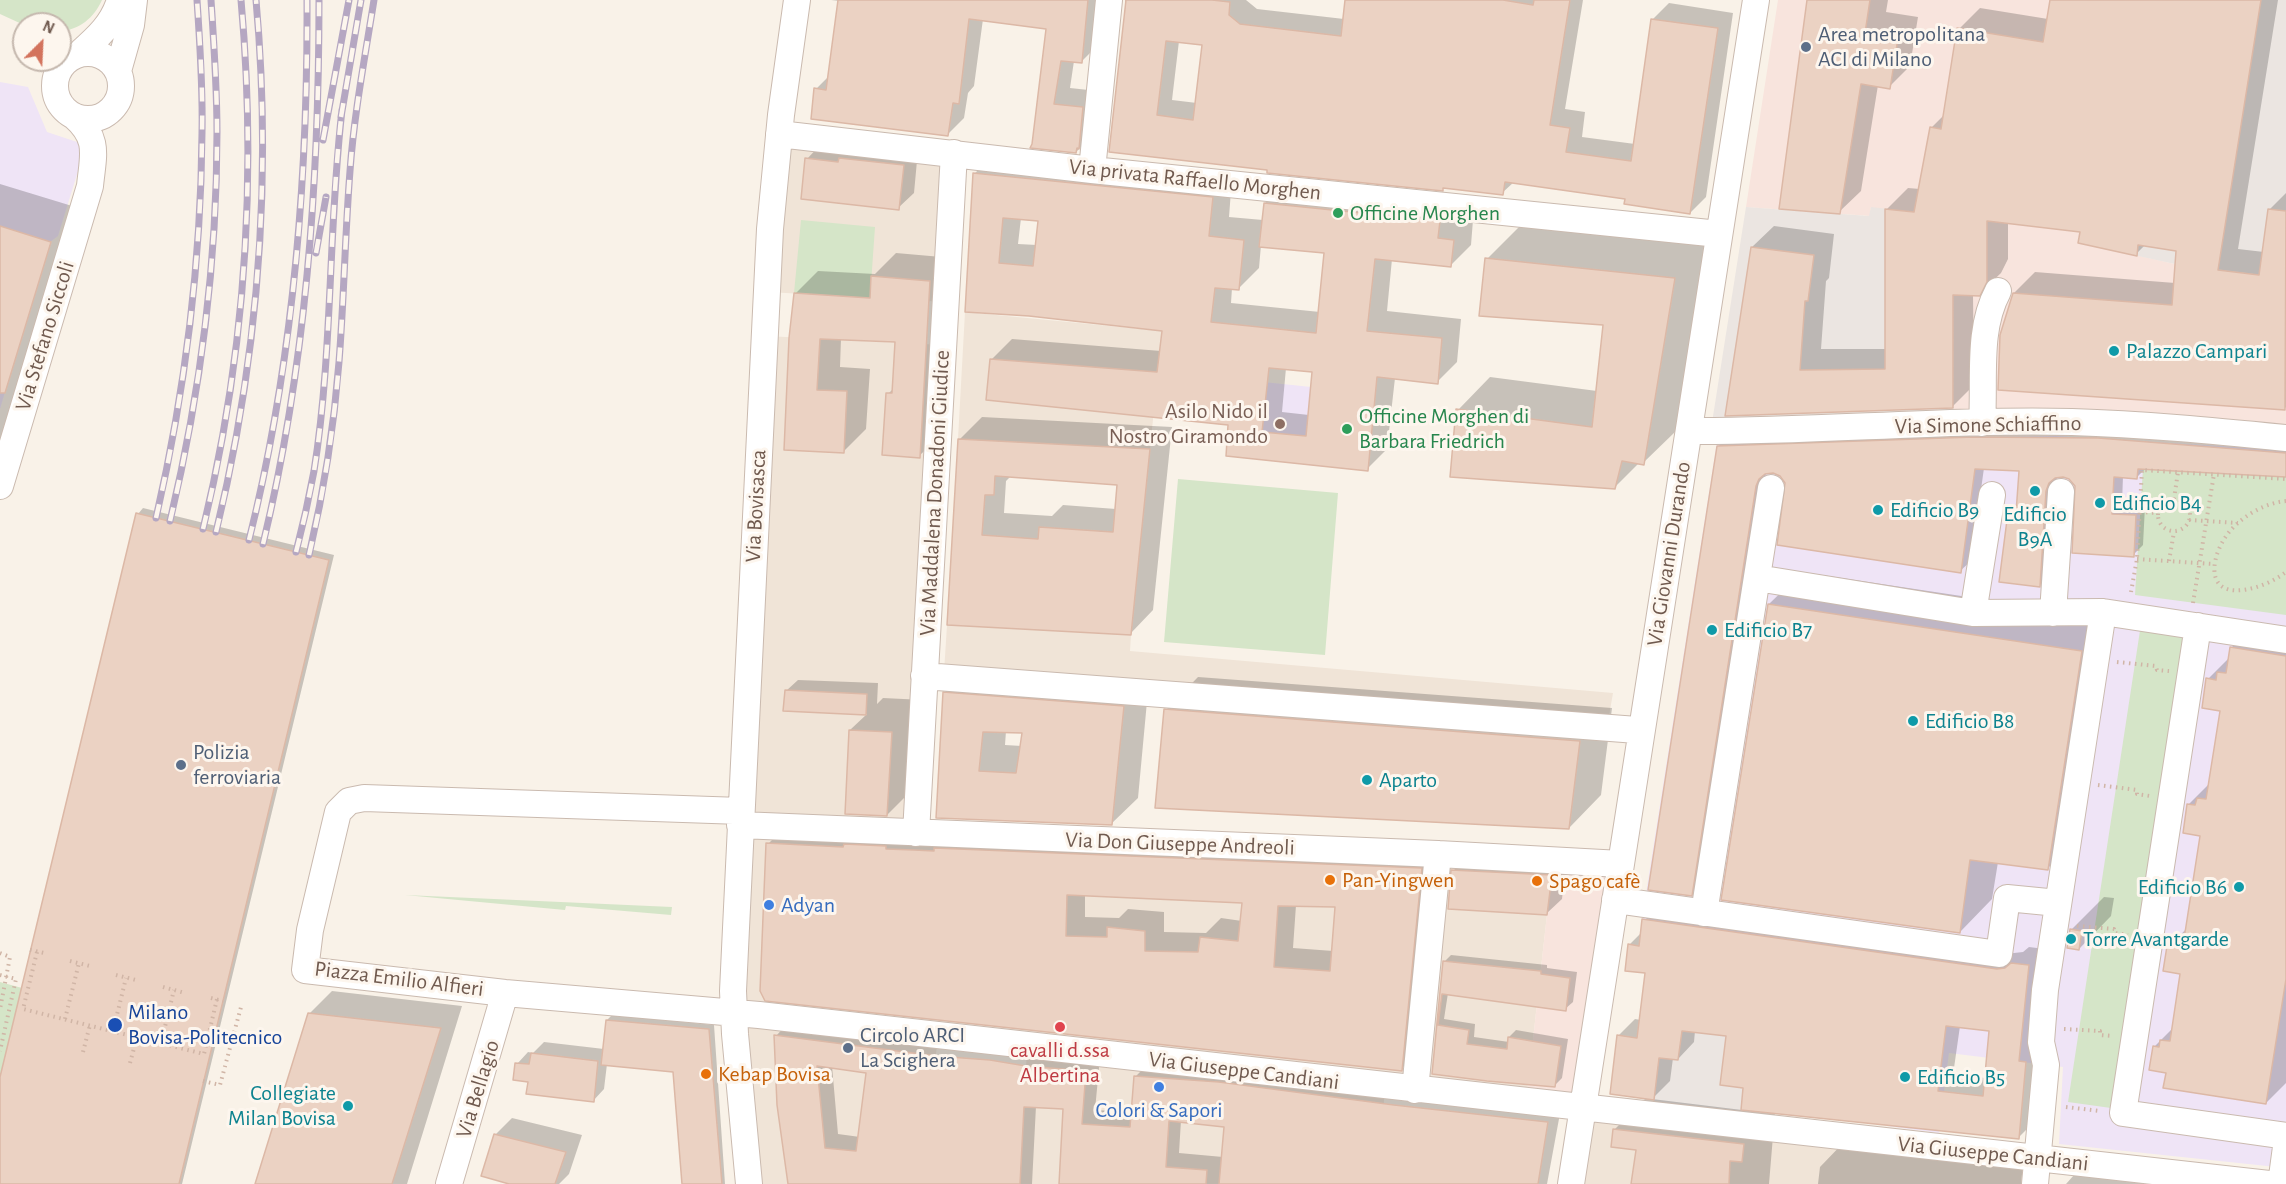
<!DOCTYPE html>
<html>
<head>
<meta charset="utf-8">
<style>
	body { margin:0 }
	#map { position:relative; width:2286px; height:1184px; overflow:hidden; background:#f9f2e8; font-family:"Alegreya Sans",sans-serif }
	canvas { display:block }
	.north { position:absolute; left:12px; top:12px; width:60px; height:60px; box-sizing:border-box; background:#fdf6ee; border:2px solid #c5b8ae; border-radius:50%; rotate:24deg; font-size:16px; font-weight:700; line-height:24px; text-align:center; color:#705a4f }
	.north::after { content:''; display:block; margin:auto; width:21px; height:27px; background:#d3735d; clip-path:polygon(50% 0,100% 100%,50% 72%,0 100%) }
</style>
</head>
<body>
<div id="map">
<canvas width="2286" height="1184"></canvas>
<div class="north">N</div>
</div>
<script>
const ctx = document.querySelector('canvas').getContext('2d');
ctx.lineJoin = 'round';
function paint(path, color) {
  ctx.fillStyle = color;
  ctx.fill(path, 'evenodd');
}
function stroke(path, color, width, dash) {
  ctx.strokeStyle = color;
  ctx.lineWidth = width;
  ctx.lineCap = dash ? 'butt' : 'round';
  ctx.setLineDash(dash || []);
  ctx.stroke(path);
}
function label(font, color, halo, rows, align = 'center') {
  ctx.font = font + ' "Alegreya Sans",sans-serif';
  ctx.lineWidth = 6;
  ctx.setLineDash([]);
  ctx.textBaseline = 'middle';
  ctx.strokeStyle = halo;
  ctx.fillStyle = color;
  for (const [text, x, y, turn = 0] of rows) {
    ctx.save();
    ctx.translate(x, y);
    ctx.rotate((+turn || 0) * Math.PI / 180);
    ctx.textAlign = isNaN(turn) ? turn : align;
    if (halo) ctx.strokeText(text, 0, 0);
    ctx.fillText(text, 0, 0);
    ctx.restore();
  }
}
paint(new Path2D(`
	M780,135L953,153L945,302L768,292Z
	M965,312L1162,331L1150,449L958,439Z
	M766,336L943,345L915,832L741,825Z
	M947,625L1131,635L1130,651L1613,693L1609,716L943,688Z
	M741,826L1553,861L1526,1102L735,1012Z
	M735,1013L938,1037L921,1184H749Z
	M1027,1048L1385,1087L1378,1184H1020Z
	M1584,1110L2019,1158L2033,1184H1581Z`), '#f0e4d7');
paint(new Path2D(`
	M1778,0H2119L2078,242L2175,264L2173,344L2286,358V438L1954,422L1953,295L1871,207L1870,216L1746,207Z
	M1553,861L1620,865L1582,1108L1526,1102Z`), '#f8e4dd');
paint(new Path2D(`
	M2119,0H2286V278L2175,264L2078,243Z
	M1746,207L1869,216L1871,207L1987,221V296H1953L1954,422L1711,429Z
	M1671,950L1760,961L1739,1125L1652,1116Z`), '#ebe5e1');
paint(new Path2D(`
	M0,82L28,87L47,132L86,145L58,236L50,242L0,409Z
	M1245,380L1311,387L1326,467L1237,457Z
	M2056,436L2286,450V1168L2059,1144L2063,1067L1949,1053L1939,1133L1887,1126L1900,1027L1642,919L1717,442Z`), '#efe4f6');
paint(new Path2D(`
	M0,0H102C93,19 81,28 60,32V24L24,25L0,14Z
	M801,220L875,227L870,298L794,293Z
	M2143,468L2286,477V615L2135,595Z
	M1178,479L1338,493L1325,655L1164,642Z
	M2141,624L2184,631L2111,1108L2068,1102Z
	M405,895L672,907L671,915L566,906L565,910Z
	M0,982L22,988L0,1077Z`), '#d5e5c8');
paint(new Path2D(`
	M831,0H1103L1098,45L1082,61H1074L1070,88L1098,91L1092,136L1076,152L1033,147L1048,27L983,19L974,86L968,93L964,118L948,134L816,89L830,75L840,1Z
	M1125,0H1246L1257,9L1344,19L1346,0H1583L1565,109L1585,112L1582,137L1635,144L1653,19L1669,3L1733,13L1706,197L1690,213L1627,198L1514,182L1502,193L1445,187L1442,189L1111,151L1125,14ZM1179,41L1203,44L1197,103L1172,100Z
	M1809,0H1888L1886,12L1918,17L1910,66L1889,87L1878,85L1861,191L1839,212Z
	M2051,0H2278L2238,249L2264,252L2269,210L2286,193V407L2285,408L2014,293L2035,272L2175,283L2177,250L2146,244L2136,254L2082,231L2008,222V259L2001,273L1979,294H1973L1974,385L1953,406L1727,414L1752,247L1774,226L1834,234L1829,278L1826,281L1821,349H1887V209L1908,188L1920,189L1931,128L1945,114L1959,29L1980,8L2048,19Z
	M822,143L918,150L914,193L898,208L807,159Z
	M995,154L1232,178L1229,217L1263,220L1265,203L1285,183L1473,220L1471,245L1451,265L1392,259L1387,311L1461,319L1457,362L1437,382L1395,378L1387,449L1367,469L1230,424L992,359L1012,339L1161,351L1163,329L1029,314L967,311L974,174ZM1021,218L1039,220L1037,245L1018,244ZM1261,245L1326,252L1320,312L1231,303L1232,288L1238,289L1259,268ZM1286,368L1314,371L1309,415L1282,412Z
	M0,184L82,209L18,422L0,440Z
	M1520,226L1707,246L1676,431L1643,463H1639L1615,487L1458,410L1490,377L1597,391L1604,323L1487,259Z
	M896,253L953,258L943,433L919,456L888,394L894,388L896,341L841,338L840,367L870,369L866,429L843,452L785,448L795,294L818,271L875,274Z
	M982,417L1172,427L1153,610L1131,633L948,624L959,440ZM1011,476L1118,483L1116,509L1063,505L1052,516L1004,513L1006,481Z
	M1986,428L2286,443V476L2146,468L2137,477L2123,476L2122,504L2145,506L2143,545L2133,555L2070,478L2057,477L2049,575L2039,585L2010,513L2018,504L2021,469L1984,468L1971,561L1960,571L1787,483L1781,475L1773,472L1766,473L1701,884L1691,894L1718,447L1728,436Z
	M143,508L334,555L182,1184H0V1083L138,514Z
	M1802,572L2114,619L2080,836L2048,868L1998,862L1992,899L1960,932L1769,604Z
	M2254,625L2286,630V1083L2266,1103L2167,1072L2154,1047L2173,1028L2182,973L2169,947L2187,928L2202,835L2189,804L2210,783L2222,709L2208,679L2230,657L2231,648Z
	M971,667L1149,680L1138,798L1111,824L937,817L944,693ZM1006,731L1024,732L1022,746L1005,745Z
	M1198,677L1612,708L1601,795L1569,828L1166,710Z
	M798,680L878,683L877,704L883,698L924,700L920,782L887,815L850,730L867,714L785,710L786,691Z
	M787,825L1440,850L1421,1050L1401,1069L768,844ZM1085,894L1244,902L1242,921L1221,918L1206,933L1164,932V912L1128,909L1119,918L1085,917ZM1296,905L1337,906L1333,951L1293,948Z
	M1468,856L1566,861L1562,899L1547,913L1453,871Z
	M2104,897L2114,898L2111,916L2079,949L2071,930Z
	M1661,903L2014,953L2023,952L2029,947L2045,949L2035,1121L2018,1138L1775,1112L1769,1184H1633L1638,1149L1614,1130L1647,1097L1618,1036L1635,1019L1641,1020L1646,972L1629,945L1643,931L1645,920ZM1960,1026L1991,1029L1986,1078L1953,1075ZM1695,1031L1728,1035L1745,1087L1742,1110L1652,1099L1670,1081L1673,1058L1678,1059L1694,1042Z
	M1451,955L1547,965V968L1577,972L1573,1002L1565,1009L1448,993L1444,1019L1475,1024L1474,1037L1509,1042V1037L1516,1030L1568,1039L1562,1078L1555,1085L1433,1072L1444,962Z
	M332,991L462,1006L407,1184H256L309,1014Z
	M612,1015L714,1025L725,1184H683L674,1071L607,1064L604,1089L593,1101L529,1081L517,1064L528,1052L533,1053L544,1042L604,1049L607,1020Z
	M789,1022L1100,1057L1095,1110L1133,1112L1135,1077L1149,1063L1561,1108L1547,1184H1060L1064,1107L1036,1106L1032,1184H789L776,1036ZM832,1066L867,1072L860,1137L838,1134ZM1181,1120L1225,1125L1223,1157L1179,1153Z
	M512,1118L582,1135L569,1174L559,1184H514L495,1135Z
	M1847,1139L2025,1146L2021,1184H1818L1820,1167Z
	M2082,1166L2156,1184H2066Z`), '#0003');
const building = new Path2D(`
	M838,0H1088L1082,63L1061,61L1054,104L1083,107L1079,149L1077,148L1076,153L1030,148L1032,144L1046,29L969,19L959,104L953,103L948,136L811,119L814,88L826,90Z
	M1126,0H1212L1230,2L1229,15L1240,24L1341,36L1345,0H1503L1533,5L1534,0H1570L1550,125L1570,128L1566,152L1631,161L1651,19L1718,28L1690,214L1624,204L1625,199L1505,182L1503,195L1443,188V191L1267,173V170L1109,152ZM1166,41L1202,45L1193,120L1157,115Z
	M1807,0H1870L1865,33L1898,38L1890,89L1861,84L1840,214L1779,209Z
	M2050,0H2261L2218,270L2259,275L2268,209L2286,211L2285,410L1998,390L2000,335L2013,293L2172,305L2176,251L2138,245L2137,256L2078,243L2080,232L1987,221V282L1980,296L1953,295V408L1725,416L1751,247L1814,255L1808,301H1805L1800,370L1885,369V209L1914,212L1930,127L1941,129L1957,28L2043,42Z
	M805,158L838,162L839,158L904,165L899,210L801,199Z
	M973,173L1213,197L1209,236L1244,240L1239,290L1215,288L1211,322L1250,326L1316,333L1324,253L1259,247L1264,203L1440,221L1438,238L1454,240L1451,267L1375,259L1367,331L1442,338L1438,384L1377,377L1368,471L1226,456L1228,425L986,400L990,359L1157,372L1162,331L1029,316L965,312ZM1003,218L1038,221L1033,266L999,263ZM1269,368L1312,372L1306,436L1262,432Z
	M0,226L51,242L5,393H0Z
	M1485,258L1675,278L1644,465L1622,461L1615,489L1450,477L1456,409L1592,427L1603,325L1479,316Z
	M871,276L930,281L920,458L882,455L886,393H892L895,342L820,339L817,390L847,391L844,453L784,450L789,338L794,293L870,298Z
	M1974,437L2098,438L2286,453V477L2138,469L2137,479L2114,477L2112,514L2136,515L2134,557L2072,553L2075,486L2069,479L2063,477L2055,478L2049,483L2046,491L2040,587L1999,582L2008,512L2016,513L2019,471L1975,469L1961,573L1777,545L1785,483L1780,476L1773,473L1765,474L1759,479L1756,486L1692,896L1648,890L1717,446Z
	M958,439L1150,449L1131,635L947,625ZM995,476L1117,485L1113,532L1039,527L1038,539L982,535L985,495H994Z
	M136,513L329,560L179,1184H0V1077Z
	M1768,604L2082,651L2048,870L1970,860L1960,933L1721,900Z
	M2230,647L2286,656V979L2266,1104L2163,1088L2166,1073L2149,1070L2153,1046L2159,1047L2160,1040L2170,1041L2180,974L2163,971L2167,946L2174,947L2176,937L2184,939L2200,836L2183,833L2187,804L2195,805L2197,798L2206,799L2220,711L2202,708L2206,678L2216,680L2217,672L2226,673Z
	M785,690L867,694L866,715L783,711Z
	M943,692L1124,706L1112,825L936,818ZM983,732L1022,733L1016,773L979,771Z
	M1164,709L1580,741L1569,829L1155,808Z
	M849,730L892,732L887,816L845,814Z
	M766,843L843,847L844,844L886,846V849L914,850L934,851V848L1422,868L1402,1071L765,1001L760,991ZM1067,895L1242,903L1238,941L1200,937L1198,952L1145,951V931L1107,927V937L1066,936ZM1278,906L1335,907L1330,971L1274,967Z
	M1451,870L1552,875L1547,915L1448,909Z
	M1642,919L1997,969L2005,968L2011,963L2029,965L2019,1061L2026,1062L2019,1139L1741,1110L1743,1088L1720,1085L1726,1036L1682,1031L1678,1060L1659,1058L1654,1100L1610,1094L1617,1035L1637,1038L1645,973L1625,971L1628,944L1639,946ZM1946,1026L1989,1031L1983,1096L1938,1091Z
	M2070,929L2082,931L2079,950L2067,948Z
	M1443,961L1541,971V974L1570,978L1566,1011L1442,994L1438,1025L1469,1030L1467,1044L1507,1049L1508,1037L1561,1046L1555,1087L1487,1081L1432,1074Z
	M308,1013L441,1028L392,1184H255Z
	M606,1020L709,1029L722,1184H682L673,1072L601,1065Z
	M774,1035L936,1056L990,1060L1026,1066L1086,1071L1082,1124L1130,1127L1134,1076L1219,1082L1394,1105L1548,1122L1538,1184H1219L1224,1127L1169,1121L1166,1167L1207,1170L1206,1184H1059L1063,1109L1024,1107L1020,1184H788L777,1105ZM817,1066L866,1073L856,1151L825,1148Z
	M531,1053L598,1061L594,1102L526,1094L528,1082L513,1080L515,1063L529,1064Z
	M1613,1129L1744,1144L1742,1162L1730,1161L1729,1184H1631L1636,1150L1611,1147Z
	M494,1134L566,1152L555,1184H509L481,1176Z`);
paint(building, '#ebd2c3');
stroke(building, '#dcb8a6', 1.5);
const minor = new Path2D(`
	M55 86a33 33 0 1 1 66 0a33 33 0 1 1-66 0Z
	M79,54C97,38 113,24 120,0
	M118,71L131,25L134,0
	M779,134L1092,170L1719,234
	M1092,170L1109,0
	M1982,423C1985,379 1977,330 1998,291
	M1689,431C1816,432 1944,419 2072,422C2143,424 2215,431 2286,438
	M0,486L90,186C93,155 100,139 74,116
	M1757,578L1973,613L2103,612L2286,640
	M1973,613L1992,495
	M2053,613L2061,492
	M2198,626L2123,1113L2286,1136
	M924,676L1637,730
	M741,811L364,798L349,801L338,812L310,930L305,970L505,993L759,1015L2269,1184
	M740,825L1438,854L1621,864
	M916,833L954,153
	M1615,900L1999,954L2007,898L2058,903
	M1704,913L1771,488
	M1415,1090L1438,854
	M449,1184L505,993
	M749,1184L735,1034L733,991L736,928L770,229L781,115L797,0
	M1571,1184L1756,0
	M2035,1184L2046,1065L2041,1042L2045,990L2103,612
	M2281,1184L2286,1147`);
stroke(minor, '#cabaaf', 28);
stroke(new Path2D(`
	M2158 515a16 16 0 1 1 32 0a16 16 0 1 1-32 0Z
	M2174,499L2178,472
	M2286,501C2265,503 2244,515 2230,531C2212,552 2202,595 2243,590C2259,588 2274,581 2286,572
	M2140,512L2158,513
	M2189,520L2238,523
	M2137,559L2213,564
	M2169,561L2174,532
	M2131,592L2137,559L2142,470L2286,479
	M2193,603L2214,474
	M2117,662L2156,666L2157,670L2169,671
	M2098,785L2137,790V794L2150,796
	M2077,926L2114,929L2115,933L2128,935
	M30,950L44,953
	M37,952L23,1009L204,1054L217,999
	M0,953L10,957L0,1009
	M70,961L90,966
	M0,975L16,979L0,1051
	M116,975L136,980
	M163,987L185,993
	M211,998L223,1001
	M65,1019L79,963
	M2064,1029L2100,1031V1035L2113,1036
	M113,1031L126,978
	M161,1043L174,990
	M83,1052L90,1025
	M130,1063L137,1037
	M203,1081L220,1085L241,1007
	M2066,1107L2100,1111`), '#d0b5a6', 4, [1.5, 4.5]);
stroke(minor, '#fff', 26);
const rail = new Path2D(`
	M341,117L361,0
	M323,140L349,0
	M316,253L326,197
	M156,518C185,392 201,262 202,133C203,88 200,44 197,0
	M170,521C200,395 217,262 217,132C217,88 214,44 211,0
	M203,529C245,356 257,177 241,0
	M216,532C258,359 272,178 256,0
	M249,540C293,364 308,182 307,0
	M263,544C306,366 319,183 319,0
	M296,552C303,525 309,498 314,471C333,352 328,230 342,110
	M309,555C324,491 334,427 339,362C344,298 345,235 350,171C354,114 365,57 374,0`);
stroke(rail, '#b5a7c2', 7);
stroke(rail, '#fdf6ee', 4.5, [14]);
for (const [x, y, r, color] of [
	[1806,47,6,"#5c6f8a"],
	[1338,213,6,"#2e9e5b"],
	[2114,351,6,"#0f9aa8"],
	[1280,424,6,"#8d6e63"],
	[1347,429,6,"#2e9e5b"],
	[2035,491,6,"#0f9aa8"],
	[2100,503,6,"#0f9aa8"],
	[1878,510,6,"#0f9aa8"],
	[1712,630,6,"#0f9aa8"],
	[1913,721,6,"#0f9aa8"],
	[181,765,6,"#5c6f8a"],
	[1367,780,6,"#0f9aa8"],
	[1330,880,6,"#e8710a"],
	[1537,881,6,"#e8710a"],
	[2239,887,6,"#0f9aa8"],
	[769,905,6,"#3f7fe0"],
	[2071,939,6,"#0f9aa8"],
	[115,1025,8,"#1a4fb4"],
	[1060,1027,6,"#e0444e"],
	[848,1048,6,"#5c6f8a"],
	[706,1074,6,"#e8710a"],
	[1905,1077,6,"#0f9aa8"],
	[1159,1087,6,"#3f7fe0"],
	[348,1106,6,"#0f9aa8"]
]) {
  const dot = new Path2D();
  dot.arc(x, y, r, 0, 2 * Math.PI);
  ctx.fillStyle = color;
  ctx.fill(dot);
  stroke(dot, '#fdf6ee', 2);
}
label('22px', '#4e5e75', '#fdf6ee', [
	["Area metropolitana",1818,34],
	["ACI di Milano",1818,59],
	["Polizia",193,752],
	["ferroviaria",193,777],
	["Circolo ARCI",860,1035],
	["La Scighera",860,1060]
], 'left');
label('22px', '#705a4f', '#fdf6ee', [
	["Via privata Raffaello Morghen",1195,180,6],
	["Via Stefano Siccoli",45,336,-73],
	["Via Simone Schiaffino",1988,425,-1],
	["Via Maddalena Donadoni Giudice",935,493,-87],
	["Via Bovisasca",756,506,-87],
	["Via Giovanni Durando",1669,554,-81],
	["Via Don Giuseppe Andreoli",1180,844,2],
	["Piazza Emilio Alfieri",399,979,7],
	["Via Giuseppe Candiani",1244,1071,7],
	["Via Bellagio",478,1089,-73],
	["Via Giuseppe Candiani",1993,1154,6]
]);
label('22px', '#27864d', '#fdf6ee', [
	["Officine Morghen",1350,213],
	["Officine Morghen di",1359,416],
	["Barbara Friedrich",1359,441]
], 'left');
label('22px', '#0d838f', '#fdf6ee', [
	["Palazzo Campari",2126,351],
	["Edificio B4",2112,503],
	["Edificio B9",1890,510],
	["Edificio",2035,514,"center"],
	["B9A",2035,539,"center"],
	["Edificio B7",1724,630],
	["Edificio B8",1925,721],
	["Aparto",1379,780],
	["Edificio B6",2227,887,"right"],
	["Torre Avantgarde",2083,939],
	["Edificio B5",1917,1077],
	["Collegiate",336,1093,"right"],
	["Milan Bovisa",336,1118,"right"]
], 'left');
label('22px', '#785e54', '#fdf6ee', [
	["Asilo Nido il",1268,411],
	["Nostro Giramondo",1268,436]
], 'right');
label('22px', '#c56008', '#fdf6ee', [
	["Pan-Yingwen",1342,880],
	["Spago cafè",1549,881],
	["Kebap Bovisa",718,1074]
], 'left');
label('22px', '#366cbe', '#fdf6ee', [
	["Adyan",781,905],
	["Colori & Sapori",1159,1110,"center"]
], 'left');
label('22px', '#164399', '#fdf6ee', [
	["Milano",128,1012],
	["Bovisa-Politecnico",128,1037]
], 'left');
label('22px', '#be3a42', '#fdf6ee', [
	["cavalli d.ssa",1060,1050],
	["Albertina",1060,1075]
]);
</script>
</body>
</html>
